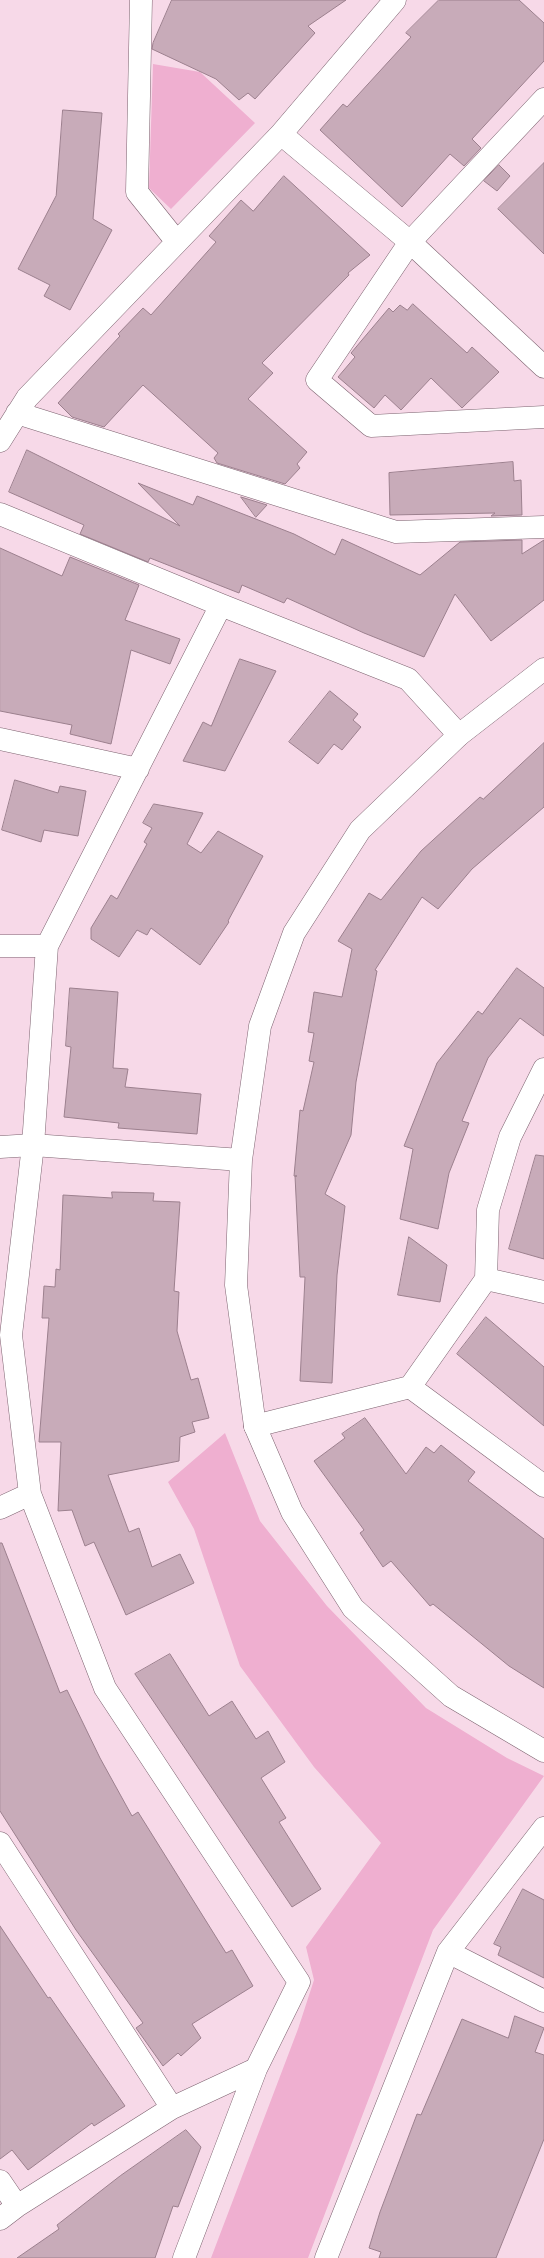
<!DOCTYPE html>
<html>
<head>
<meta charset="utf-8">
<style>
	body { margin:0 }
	canvas { display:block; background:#f7d9e8 }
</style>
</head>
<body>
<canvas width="544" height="2258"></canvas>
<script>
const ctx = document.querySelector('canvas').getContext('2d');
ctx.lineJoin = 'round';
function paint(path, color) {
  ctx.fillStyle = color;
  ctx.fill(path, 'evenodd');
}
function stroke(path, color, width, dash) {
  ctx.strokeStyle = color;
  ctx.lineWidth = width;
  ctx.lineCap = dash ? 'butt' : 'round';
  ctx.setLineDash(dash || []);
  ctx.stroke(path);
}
paint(new Path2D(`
	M153,64L200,72L255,123L171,209L149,188Z
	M225,1433L260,1521L327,1606L426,1708L507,1758L544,1776L433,1930L308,2258H211L298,2029L314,1980L306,1947L381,1843L314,1767L240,1666L194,1529L168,1482Z`), '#efafd0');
const building = new Path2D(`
	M172,0H346L308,26L315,33L255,99L248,93L239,100L216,79L152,49L153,43Z
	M439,0H519L544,23V61L472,139L481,148L464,166L450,154L402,207L320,130L343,104L347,107L411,37L406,33Z
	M63,110L102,113L93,219L112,230L70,310L44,296L50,285L18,269L56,196Z
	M544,163V254L498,209Z
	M499,165L510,176L497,191L484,181Z
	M284,176L370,255L348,273L349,275L262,363L273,373L248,399L307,452L297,464L300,468L285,484L217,463L214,458L218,453L143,385L104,427L72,417L58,403L120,336L118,334L143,308L151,315L216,242L209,236L241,200L253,211Z
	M413,304L467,353L472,347L499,372L462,408L431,378L401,410L385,395L374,408L338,377L355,357L351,353L389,308L393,312L400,305L407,310Z
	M27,450L180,526L138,483L193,505L197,496L294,534L335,555L342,539L420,575L460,542L522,540V554L544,540V600L491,641L455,594L424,657L364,633L287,598L284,603L242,585L239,593L150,558L148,562L80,534L84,525L9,492Z
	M513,462L514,481L521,480L522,515L491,516L495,513L390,515L389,473Z
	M241,497L267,505L256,517Z
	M0,548L62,576L70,557L139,585L125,620L180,639L170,664L131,650L111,744L70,734L72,725L0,711Z
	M240,659L276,671L225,771L183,761L203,722L211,726Z
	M330,691L358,714L353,720L361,727L342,750L334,744L318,764L289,742Z
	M544,743V807L472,869L438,909L422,897L375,970L377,971L356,1082L351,1135L325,1194L345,1206L337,1275L332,1383L300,1381L305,1277H300L295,1176H297H294L300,1110L303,1111L314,1062L309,1061L314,1033L308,1032L314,992L342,997L352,949L338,941L369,893L381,900L421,851L480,797L483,799Z
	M15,780L58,793L60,786L86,791L78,836L44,830L41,842L2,830Z
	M154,804L203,813L187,844L201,853L218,831L263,856L228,921L229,922L200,965L151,928L147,935L137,930L119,957L91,939V928L111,895L117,899L147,844L144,842L152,828L143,823Z
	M517,968L544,988V1036L520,1018L488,1058L462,1121L469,1123L449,1173L438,1229L400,1219L413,1149L404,1146L437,1063L478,1011L482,1014Z
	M70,988L118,992L113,1068L128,1069L125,1087L201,1094L197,1134L118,1128L119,1123L64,1117L71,1047L66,1046Z
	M536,1155L544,1156V1259L509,1249Z
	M112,1192L154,1193L153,1201L180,1202L174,1291L179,1292L177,1331L191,1380L198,1378L209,1418L192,1422L195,1432L180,1437L179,1461L108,1475L129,1532L139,1528L152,1567L180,1554L194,1583L126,1615L94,1542L85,1546L72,1510L58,1511L61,1442H39L49,1318H42L44,1286L55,1287L56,1269L60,1270L63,1195L112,1198Z
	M409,1237L447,1265L440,1302L398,1295Z
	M486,1317L544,1367V1426L457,1354Z
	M365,1418L406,1474L426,1447L434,1453L441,1445L475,1472L468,1481L544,1539V1688L509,1666L433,1604L430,1606L391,1561L383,1567L360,1533L364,1530L314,1461L345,1438L342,1434Z
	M0,1543H2L60,1693L67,1690L100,1758L132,1816L138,1812L226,1953L232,1950L253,1986L192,2024L201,2038L181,2056L178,2053L163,2066L136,2028L143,2023L76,1930L0,1811Z
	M170,1654L209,1716L232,1701L256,1739L268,1731L285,1762L261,1778L286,1818L279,1822L321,1889L292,1907L135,1674Z
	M523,1889L544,1900V1978L498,1955L501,1947L494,1944Z
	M0,1926L48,1998L50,1997L125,2106L94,2126L92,2123L28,2170L12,2150L0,2159Z
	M515,2016L544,2028L535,2052L544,2055V2139L496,2258H379L381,2252L369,2248L380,2212L417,2114L421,2115L462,2019L508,2038Z
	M186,2130L201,2147L178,2207L173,2206L155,2258H17L59,2229L57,2225L120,2176Z`);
paint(building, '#c8abb9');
stroke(building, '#9c808e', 1);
const street = new Path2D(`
	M141,0L137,192L177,242
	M544,99L410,242L317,380L371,426L544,417
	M281,134L395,0
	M17,413L396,532L544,527
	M0,441L27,398L281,134L410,242L544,367
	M0,514L221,605L408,679L459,735
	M0,739L138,769
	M0,946H47
	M544,1069L510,1137L488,1210L486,1279L544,1292
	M410,1387L486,1279
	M255,1426L410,1387L544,1486
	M0,1508L30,1494
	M0,1843L172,2108
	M448,1952L544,2001
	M0,2181L17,2206
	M0,2219L17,2206L172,2108L256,2069
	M184,2258L256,2069L299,1982L105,1688L30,1494L11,1335L33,1145L47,946L221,605
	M326,2258L448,1952L544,1828`);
const secondary = new Path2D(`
	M544,669L459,735L360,830L294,933L260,1026L241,1160L236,1285L255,1426L292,1512L353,1608L451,1696L544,1751
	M0,1147L33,1145L241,1160`);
stroke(street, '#7d6370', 23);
stroke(secondary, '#7d6370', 23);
stroke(street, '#fff', 22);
stroke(secondary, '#fff', 22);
</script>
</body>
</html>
